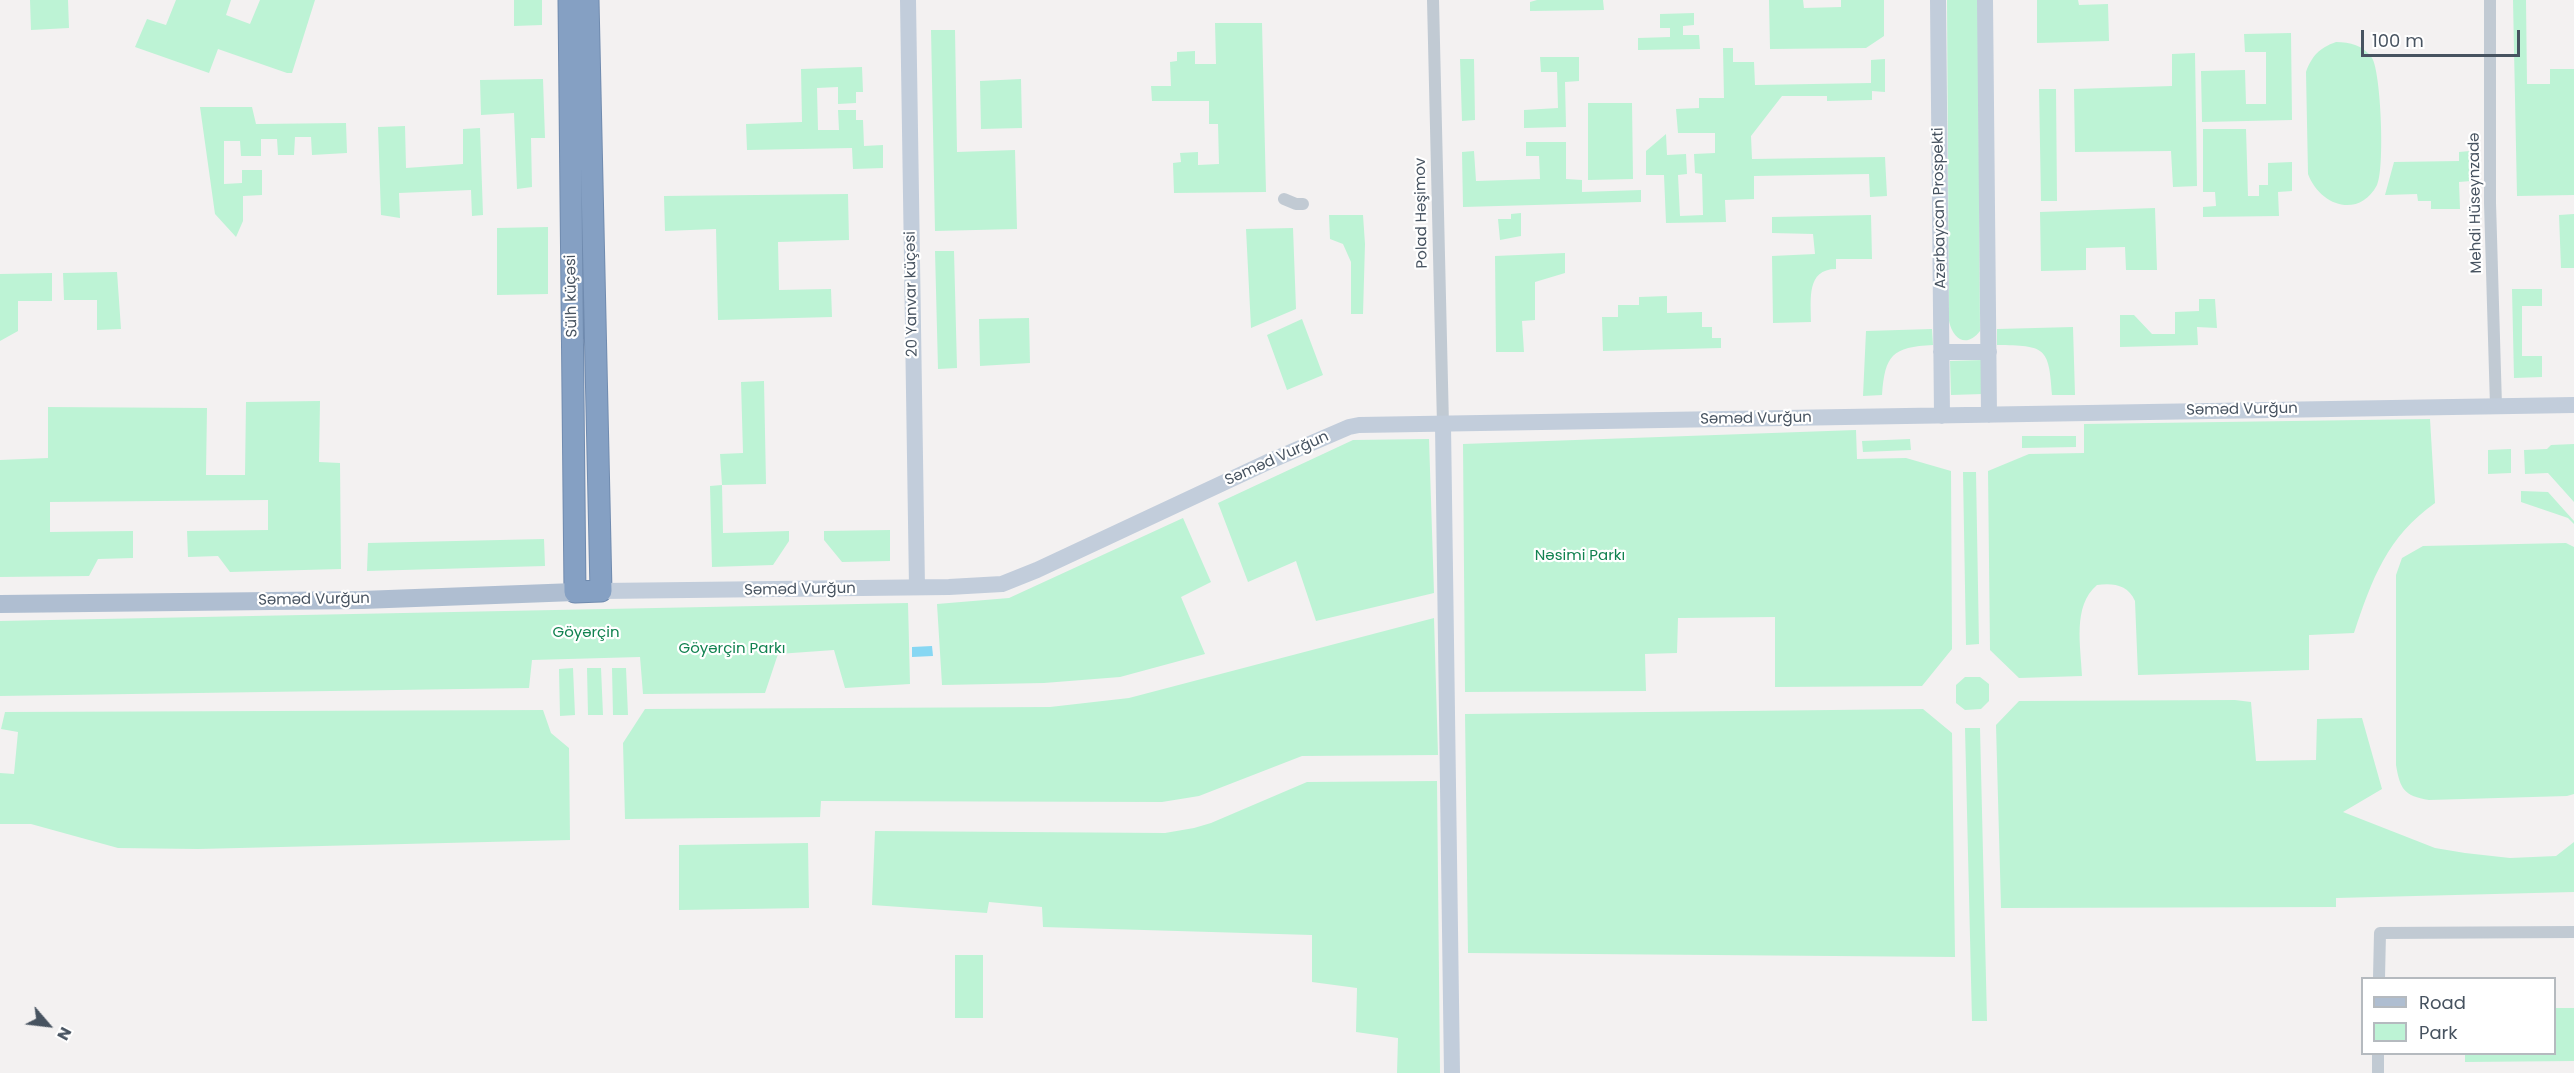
<!DOCTYPE html>
<html>
<head>
<meta charset="utf-8">
<style>
	body { margin:0 }
	#map { position:relative; width:2574px; height:1073px; overflow:hidden; background:#f3f1f1; font-family:Poppins,sans-serif }
	canvas { display:block }
	.legend { position:absolute; left:2361px; top:977px; width:195px; height:78px; box-sizing:border-box; background:#fff; border:2px solid #b5babf; margin:0; padding:8px 10px; list-style:none; font-size:18px; color:#475360 }
	.legend li { display:flex; align-items:center; gap:12px; height:30px }
	.legend b { width:30px; border:2px solid #b5babf }
	.north { position:absolute; left:18px; top:995px; width:60px; height:60px; -webkit-text-stroke:4px #fff; paint-order:stroke; rotate:118deg; font-size:16px; font-weight:700; line-height:24px; text-align:center; color:#475360 }
	.north::after { content:''; display:block; margin:auto; width:21px; height:27px; background:#475360; clip-path:polygon(50% 0,100% 100%,50% 72%,0 100%) }
	.scale { position:absolute; left:2361px; top:30px; width:159px; height:27px; box-sizing:border-box; border:3px solid #475360; border-top:0; padding-left:8px; font-size:18px; line-height:21px; white-space:nowrap; color:#475360; -webkit-text-stroke:4px #fff; paint-order:stroke }
</style>
</head>
<body>
<div id="map">
<canvas width="2574" height="1073"></canvas>
<ul class="legend">
<li><b style="height:8px;background:#afbed1"></b>Road</li>
<li><b style="height:16px;background:#bdf3d5"></b>Park</li>
</ul>
<div class="north">N</div>
<div class="scale">100 m</div>
</div>
<script>
const ctx = document.querySelector('canvas').getContext('2d');
ctx.lineJoin = 'round';
function paint(path, color) {
  ctx.fillStyle = color;
  ctx.fill(path, 'evenodd');
}
function stroke(path, color, width, dash) {
  ctx.strokeStyle = color;
  ctx.lineWidth = width;
  ctx.lineCap = dash ? 'butt' : 'round';
  ctx.setLineDash(dash || []);
  ctx.stroke(path);
}
function label(font, color, halo, rows, align = 'center') {
  ctx.font = font + ' Poppins,sans-serif';
  ctx.lineWidth = 4.5;
  ctx.setLineDash([]);
  ctx.textBaseline = 'middle';
  ctx.strokeStyle = halo;
  ctx.fillStyle = color;
  for (const [text, x, y, turn = 0] of rows) {
    ctx.save();
    ctx.translate(x, y);
    ctx.rotate((+turn || 0) * Math.PI / 180);
    ctx.textAlign = isNaN(turn) ? turn : align;
    if (halo) ctx.strokeText(text, 0, 0);
    ctx.fillText(text, 0, 0);
    ctx.restore();
  }
}
paint(new Path2D(`
	M30,0H68L69,28L31,30Z
	M176,0H231L226,15L250,24L260,0H315L292,73H287L218,49L209,73L135,47L147,19L166,25Z
	M514,0H542V25L514,26Z
	M1537,0H1603L1604,10L1530,11V2Z
	M1769,0H1803L1804,8L1841,7V0H1884V36L1866,48L1770,49Z
	M1947,0H1978L1980,331C1967,348 1953,340 1949,321Z
	M2037,0H2078L2079,5L2108,4L2109,41L2037,43Z
	M2513,0H2526L2527,84H2550V69H2574V195L2517,196Z
	M1694,13V25L1683,26V35H1699L1700,49L1638,50V38L1670,37V28H1660V14Z
	M1215,23H1262L1266,192L1174,193L1173,163L1181,162L1180,153L1198,152V165L1219,164L1218,124H1209V101H1152L1151,86H1171L1170,62L1177,61V52L1195,51V64H1216Z
	M931,30H955L957,152L1015,150L1017,229L935,231Z
	M2291,33L2292,120L2202,122L2201,71L2245,70L2246,104H2266V52H2245L2244,34Z
	M2336,42C2350,42 2363,45 2372,58C2381,72 2385,169 2377,185C2359,219 2320,206 2308,174L2306,72C2312,56 2319,48 2336,42Z
	M1723,48H1733V62H1754L1755,85L1871,83V60L1885,59V92L1872,91V100L1827,101V96H1782L1751,136L1752,159L1885,157L1887,196L1870,197L1869,174L1754,176V199L1725,200L1726,222L1666,223L1664,175H1646V151L1666,134L1667,155L1686,154L1687,174L1678,175L1680,216L1703,215L1702,174L1695,173L1694,154L1715,153V133H1678L1676,109L1699,108V98H1724Z
	M2195,53L2197,186L2173,187L2171,151L2075,152L2074,89L2172,86V54Z
	M1540,57H1579V81L1565,82L1566,127L1524,128V110L1558,108L1557,72H1541Z
	M1460,59H1474L1475,120L1462,121Z
	M862,67L863,92H856V103L838,104V87L817,88L818,130H839L838,110H856V120H863L864,146L883,145V168L853,169L852,148L747,150L746,124L802,122L801,69Z
	M543,79L545,138H531L532,187L517,189L514,113L481,115L480,80Z
	M1021,79L1022,128L981,129L980,81Z
	M2039,89H2056L2057,201H2041Z
	M1588,103H1632L1633,179L1588,180Z
	M200,107H252L256,124L346,123L347,153L312,155L311,137H295L294,155H278L277,139H261V156H241L240,141H224V184L242,183V170H262V195L243,196V221L236,237L215,214Z
	M405,126L406,168L463,164V129L480,128L483,215L472,216L471,190L399,193L400,218L381,215L378,127Z
	M2203,129H2246L2248,196H2259V185H2268V163L2292,162V191L2278,192L2279,216L2203,217V207L2216,206L2215,192H2203Z
	M1526,142H1566V179L1582,180V192L1641,190V202L1463,207L1462,152L1474,151L1476,181L1540,179L1539,156H1526Z
	M2470,151L2471,181L2459,182L2460,209H2431V201H2418L2417,194L2385,195L2394,162L2459,161V152Z
	M848,194L849,240L778,242L779,290L831,289L832,317L718,320L716,229L665,231L664,196Z
	M2155,208L2157,270H2126L2125,247L2086,248V270L2041,271L2040,212Z
	M1521,213V236L1500,240L1498,219H1511V214Z
	M2574,214V268H2561L2559,215Z
	M1329,215H1363L1365,244L1363,314H1351V262L1343,244L1330,239Z
	M1871,215L1872,259H1836V269C1806,269 1811,300 1811,322L1773,323L1772,256L1815,254L1813,234L1772,233V217Z
	M548,227V294L497,295V228Z
	M1293,228L1296,309L1251,328L1246,229Z
	M935,251H954L957,368L938,369Z
	M1565,253V273L1535,282V320L1522,321L1524,352H1496L1495,256Z
	M117,272L121,329L97,330V300H64L63,273Z
	M52,273V301H18V331L0,341V274Z
	M2512,289H2542V306H2522V356H2542V377L2514,378Z
	M1667,296V313L1702,312V327H1712V338H1721V348L1603,351L1602,317H1618V305H1639V297Z
	M2199,299H2215L2217,328L2197,327L2198,345L2120,347V315H2134L2152,334H2175V312L2199,311Z
	M1029,318L1030,363L980,366L979,319Z
	M1302,319L1323,375L1287,390L1267,335Z
	M2073,327L2075,395H2052C2049,346 2045,346 1997,345V329Z
	M1932,329L1933,345C1892,347 1885,355 1882,395L1863,396L1866,331Z
	M1983,360V394L1951,395L1950,361Z
	M764,381L766,484L722,485L723,533L789,531V541L773,565L712,567L710,486L722,485L720,454L743,453L741,382Z
	M320,401L319,462L340,463L341,569L230,572L218,556L188,557L187,531L268,530V500L50,502V532L133,531V558L98,559L89,576L0,577V460L48,458V407L207,408L206,475H245L246,402Z
	M2430,419L2435,503C2387,537 2372,579 2354,633L2309,635V670L2138,675L2135,601C2128,585 2114,583 2097,585C2072,606 2081,647 2082,676L2019,678L1990,650L1988,471L2029,454L2084,453V424Z
	M1856,430L1857,459L1906,458L1951,471L1952,649L1922,686L1775,687V617L1678,618L1677,653L1645,654L1646,691L1465,692L1463,444Z
	M2022,436H2076V447L2022,448Z
	M1429,439L1434,593L1316,621L1296,561L1248,582L1218,503L1353,440Z
	M1910,439L1911,450L1863,452L1862,441Z
	M2574,444V502L2548,473L2525,474L2524,450L2547,449L2551,445Z
	M2511,449V473L2488,474V450Z
	M1963,472H1976L1979,644L1966,645Z
	M2521,491L2548,492L2574,521V524L2568,518L2521,502Z
	M1183,518L1211,582L1181,597L1205,654L1120,677L1044,683L942,685L937,604L1009,598Z
	M890,530V561L842,562L824,540V531Z
	M544,539L545,566L367,571L368,543Z
	M2566,543L2574,547V794L2567,796L2429,800C2404,796 2400,789 2396,765V575L2402,558L2423,546Z
	M908,603L910,684L845,688L834,650L778,654L765,693L643,694L640,657L532,660L529,688L0,696V621Z
	M1434,618L1438,755L1302,756L1199,796L1162,802L821,801L820,817L625,819L623,743L645,709L1050,707L1129,698Z
	M573,668L575,715L560,716L559,669Z
	M587,668H601L603,715H588Z
	M612,668H626L628,715H613Z
	M1965,677H1980L1989,684V701L1981,709L1965,710L1956,703V685Z
	M2235,700L2251,702L2256,761L2316,760L2317,719L2362,718L2382,789L2343,812L2435,848L2465,853L2510,858L2556,856L2574,842V892L2336,898V907L2001,908L1996,725L2019,701Z
	M1923,709L1952,733L1955,957L1468,953L1465,714Z
	M543,710L551,733L569,748L570,840L198,849L118,848L31,824H0V773L14,774L18,732L1,729L5,712Z
	M1965,728H1980L1987,1021H1972Z
	M1437,781L1440,1073H1397L1398,1038L1356,1032L1357,988L1312,982V935L1043,927L1042,907L989,902L987,913L872,905L875,831L1165,833L1194,828L1211,823L1307,782Z
	M808,843L809,908L679,910V845Z
	M955,955H983V1018H955Z
	M2555,1008H2574V1061L2465,1062V1054H2554Z`), '#bdf3d5');
paint(new Path2D(`
	M932,646L933,656L912,657V647Z`), '#87d7f3');
const highway = new Path2D(`
	M569,0L575,592L601,591L588,0`);
stroke(highway, '#708baf', 23);
stroke(new Path2D(`
	M1433,0L1443,425
	M2490,0V203L2496,406
	M1284,199L1296,204H1303
	M2379,978L2380,933L2574,932
	M2378,1073V1054`), '#c1cad3', 12);
stroke(new Path2D(`
	M908,0L917,587
	M1938,0L1942,416
	M1985,0L1989,415
	M1941,352H1989
	M1443,425L1452,1073
	M601,591L949,587L1002,584L1037,570L1270,461L1349,427L1359,425L2574,405`), '#c2cddb', 16);
stroke(new Path2D(`
	M0,604L362,600L575,592`), '#afbed1', 18);
stroke(highway, '#85a0c3', 21);
label('15px', '#475360', '#fff', [
	["Mehdi Hüseynzadə",2476,203,-91],
	["Azərbaycan Prospekti",1940,208,-91],
	["Polad Həşimov",1422,213,-91],
	["20 Yanvar küçəsi",912,294,-91],
	["Sülh küçəsi",572,296,-91],
	["Səməd Vurğun",2242,410,-1],
	["Səməd Vurğun",1756,419,-1],
	["Səməd Vurğun",1277,459,-24],
	["Səməd Vurğun",800,590,-1],
	["Səməd Vurğun",314,600,-1]
]);
label('15px', '#118250', '#fff', [
	["Nəsimi Parkı",1580,556],
	["Göyərçin",586,633],
	["Göyərçin Parkı",732,649]
]);
</script>
</body>
</html>
